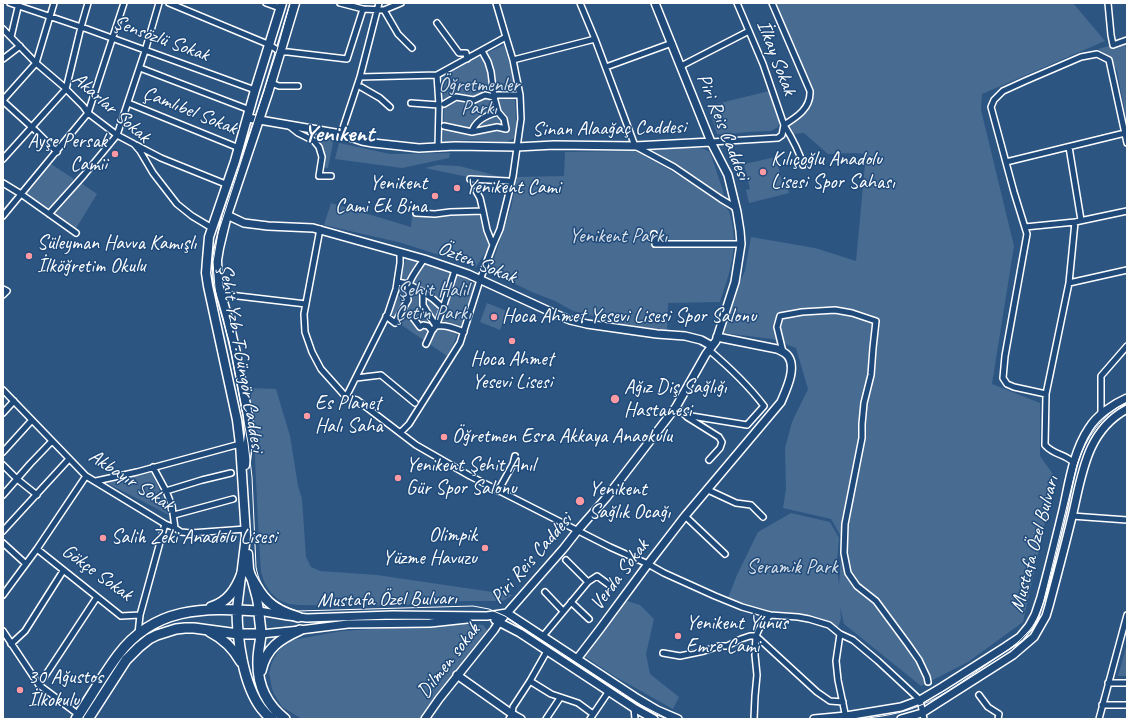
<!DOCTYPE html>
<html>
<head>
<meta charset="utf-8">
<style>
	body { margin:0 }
	#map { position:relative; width:1130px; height:722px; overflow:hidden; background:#2c5582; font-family:Caveat,sans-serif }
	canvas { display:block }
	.frame { position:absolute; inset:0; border:4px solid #fff; pointer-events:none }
</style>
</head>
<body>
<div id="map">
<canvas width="1130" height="722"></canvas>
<div class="frame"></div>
</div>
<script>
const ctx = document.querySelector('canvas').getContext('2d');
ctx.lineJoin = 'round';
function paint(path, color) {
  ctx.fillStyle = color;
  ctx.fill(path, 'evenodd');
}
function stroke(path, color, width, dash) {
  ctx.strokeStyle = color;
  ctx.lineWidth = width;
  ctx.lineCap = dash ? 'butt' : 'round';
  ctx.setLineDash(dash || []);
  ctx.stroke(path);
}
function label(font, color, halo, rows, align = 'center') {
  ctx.font = font + ' Caveat,sans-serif';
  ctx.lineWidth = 3;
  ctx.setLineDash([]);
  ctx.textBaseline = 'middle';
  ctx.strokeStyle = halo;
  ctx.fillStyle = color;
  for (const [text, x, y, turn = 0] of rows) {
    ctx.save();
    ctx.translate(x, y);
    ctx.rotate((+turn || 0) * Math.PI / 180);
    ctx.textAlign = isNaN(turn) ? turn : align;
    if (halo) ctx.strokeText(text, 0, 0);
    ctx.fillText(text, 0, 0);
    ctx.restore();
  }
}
paint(new Path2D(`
	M775,3H1073L1105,41L982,94L981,110L1014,246L992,384L1040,403V456L1055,477L1023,622L968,662L921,686L844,624L840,607L841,619L838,627L817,617L780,613L766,610L749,606L728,598L737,575L758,532L791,513L830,522L839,538L837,561L839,586L842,538L831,519L783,508L786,489L785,448L792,422L808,389L796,348L772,339L724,333L740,282L745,271L751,237L815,248L856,261L866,154L853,153L828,154L804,133L782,135L784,125L799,115L810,98Z
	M1127,41V122L1117,71L1109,56L1098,49Z
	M504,45L511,69L514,85L517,137L506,142L472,140L443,142L444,104L442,74Z
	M769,91L780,119L778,127L771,131L747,132L724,135L717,134L708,106Z
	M294,128L334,138L328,168L322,167V148L310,137Z
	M339,143L390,154L450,153L449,158L402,168L335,159Z
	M692,147L704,149L710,152L724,194L722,196L652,150Z
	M636,151C651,160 723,198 728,210C730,212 730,216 731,219C739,247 729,275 720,302L668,303L667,331L624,324L573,311L555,301L532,292L492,273L490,270L511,208L517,177L564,176L565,152Z
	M776,157L782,182L786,181L789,193L749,203L746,190L750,189L744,164Z
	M48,162L74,179L49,210L23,192Z
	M438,165L459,166L483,172L503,178L479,184L468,177L425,168Z
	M81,183L97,194L75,230L54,215Z
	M331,203L411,227L412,216H439L450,213H475L482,218L489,247L476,267L402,243L324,225Z
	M406,257L469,277L475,284V291L453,345L447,356L400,324L392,314Z
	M487,303L507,311L500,330L480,322Z
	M248,388L276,389L290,436L298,486L302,499L306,557L311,567L320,571L377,575L513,595L503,601H450L432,604L364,606L299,605L289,604L279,600L271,593L265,584L261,572L258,522L253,417Z
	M151,472L167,506L169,515L107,483Z
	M624,600L640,605L654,619L646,654L650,674L679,697L673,709L614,676L584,656L602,633Z
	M455,623L483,625L487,630L483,638L419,719H302L282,707L274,694L272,689L269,673L272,662L279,650L292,640L342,631Z
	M1127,644V676H1118Z`), '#486b92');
const street = new Path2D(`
	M10,3L87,29L255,90
	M169,3L270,45L280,52H288L347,59L363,9
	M266,3L280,8
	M340,3L363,9L384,10L401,3
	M580,3L595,39L635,146L674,167L721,199L736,208
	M772,3L810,91C811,108 797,117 784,125C792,138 799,150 803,165
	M1108,3L1111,35L1113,45L1127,40
	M384,10L398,34L412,48
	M437,23L459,53H466L467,59
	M3,29L36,63L63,86L83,106L88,113L117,135L134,144L140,151L153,173L177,204L192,216L212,228
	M11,37L19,3
	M3,59L20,46
	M513,60L595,39
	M681,66L749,31
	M606,67L672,43
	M140,68L250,110
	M360,77L437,75
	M271,83L279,86H298
	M361,87L380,98L390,107
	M3,100L36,63L54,3
	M3,101L36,131L57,152
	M128,103L239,148
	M411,103L439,105
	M444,104L456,97L474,100L485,95L494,97L497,95H520
	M288,125L298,133L314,141L319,147L322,157L319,176H331
	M444,126L472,132L497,127L506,129L504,119L498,112L494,97L491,72L488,62L482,51
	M472,132C475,120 487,115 498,112
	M341,134L360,77L379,3
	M711,142L778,138L782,135L784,125L763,64L737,3
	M136,145L161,158L228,185
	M1069,147L1081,220
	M438,148L439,105L437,75L506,37L496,3
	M3,159L66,89L81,27L88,3
	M1006,162L1125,133
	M470,179L508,181
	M3,183L21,194L76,233
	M476,191L480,198L483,211
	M416,213L435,214L450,212L483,211L487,230L493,245
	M49,214L84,175L117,135L145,51L159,3
	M3,216L88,113L124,3
	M1025,227L1075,222L1127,211
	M320,229L304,314L305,332L312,352L321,369L346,397L357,400L416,445L470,476L610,547L648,564L664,573L715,596L742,607L770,615L798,617L809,619L829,625L840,634L853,640L878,661L920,700L924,719
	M654,234L655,244H741
	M397,282L408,284L423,292V305L436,326C447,325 454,328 464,332
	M1069,283L1127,270
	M3,289L7,291L3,295
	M423,292L433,299L443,308L436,326L432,331
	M221,294L306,304
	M443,308L455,270
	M411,315L420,327L423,325L428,326L432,331L426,344
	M386,316L395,323L408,300C405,283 415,273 424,259
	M783,352L777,327L780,316L802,312L835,310L852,313L876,321L873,348L871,375L864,403L862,424V438L845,524L844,553L848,573L857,586L876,601L907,643L919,660L927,677L928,682
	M356,378L381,375L415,403
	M3,390L86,476L165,524L175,528L181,532L191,533L246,529
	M1046,394L1069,283L1075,222
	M346,397L388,313L396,289L400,263V253
	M676,407L685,415L747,425L764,406C748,385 729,367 709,350
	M3,413L14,401
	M1101,415V376L1127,346
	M687,417L719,437L722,442L720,448L709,460
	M400,433L409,424L460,343L480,280L493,245L500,229L513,176L521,119L520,95L513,60L506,37
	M3,452L32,420
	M1074,463C1064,453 1055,456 1045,445L1046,394L1014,387L1007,384L1003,378L1005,356L1027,234L1014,192L991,107L994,100L1003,91L1025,81L1081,57L1097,54L1109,60L1127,143
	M3,465L17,479L37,495
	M153,467L166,491L172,506L175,528
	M96,481L137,472L240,444
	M708,490L736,503L751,505L763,517
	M166,491L202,480L231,473
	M498,491L513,464L515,456
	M3,495L30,464L52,441
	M174,515L233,499
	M685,516L725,554
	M1072,516L1127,520
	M3,531L69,459
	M3,543L26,564
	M37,549L121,616L140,615
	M588,582L597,576L612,587
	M545,592L563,611
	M3,595L37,549L86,476
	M571,602L589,619
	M3,631L39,685L79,715
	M138,634L140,615L165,524
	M840,634L836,661L838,680L846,718
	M543,636L588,582L566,560
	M11,644L25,631L63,571
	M663,653L680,656L704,651L719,646H727L741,639L750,636H756L817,692L830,701L843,702
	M530,681L551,694L578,703L593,714
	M1108,683H1127
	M39,685L97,597
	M979,695L988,707L999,714L998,719
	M1102,705H1127
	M634,708L635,719
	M509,719L512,714L513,707L530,681L547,651
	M546,719L560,698
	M590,719L609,691
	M754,719L755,696L757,675L755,655L756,636L759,629L770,615
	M1099,719L1127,615`);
const secondary = new Path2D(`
	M248,118L341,134L362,141L373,143L419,148L455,146L517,147L554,145L635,146L711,142
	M227,215L244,223L268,226L313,228L424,259L468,274L553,313L570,320L587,324L657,334L685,336L701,340L712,346
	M259,611L288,616L307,618L392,615L487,616L507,613L635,697L657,710L678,719
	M495,620L520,633L634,708L654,719
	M261,634L300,630L348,624L430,623L467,619
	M577,659L600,629L648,564L685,516L781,402C786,390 797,368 788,356C785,352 781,351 777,349L717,337
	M457,675L512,714L521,719
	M425,719L439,699L494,630L499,622L507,613L564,548L578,530L606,498L676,407L706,354L716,341L735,282L741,244L740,231L737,212L728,175L711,142L655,3
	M814,719L846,716L901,707L920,700L942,687L1005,647L1020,637L1029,626L1035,615L1041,597C1049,568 1056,539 1063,510C1069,483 1073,452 1089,428C1097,415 1113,404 1127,398
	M901,719L922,713L1013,655L1034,637L1046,616L1049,606C1057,576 1065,546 1072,517C1082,475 1086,431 1127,409`);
const primary = new Path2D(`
	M245,465L249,434L248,416L236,353L228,319L218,284L217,260L219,248L227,215L268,93L295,3
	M248,554L249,569L257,599L259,611
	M237,609L246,536L240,444L237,420L208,286L206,273L207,260L209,237L235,161L255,90L282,3`);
const highway = new Path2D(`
	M250,575C263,599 271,609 298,617
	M211,607C228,602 236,589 242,573
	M237,609C237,638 243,684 261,708C264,712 268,716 272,719
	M210,632C224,639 233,648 241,662
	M261,671C266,648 280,639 300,630
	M76,719C90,698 103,675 118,655C154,607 204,607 259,611C259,619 261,627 261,635C260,644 258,652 258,660C257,684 266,704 285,719
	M88,719L126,660L139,647L149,639L157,635L176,629L185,628H194L238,634H261`);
stroke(street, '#fff', 8);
stroke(secondary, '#fff', 10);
stroke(primary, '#fff', 11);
stroke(highway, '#fff', 12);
stroke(street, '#1f4a7a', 5);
stroke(secondary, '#1f4a7a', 7);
stroke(primary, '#1f4a7a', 8);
stroke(highway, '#1f4a7a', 9);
stroke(new Path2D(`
	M290,3L277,50L218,233L213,262L215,288L217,300L229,341L248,443L252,477L256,567C260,590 275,606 298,611L473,606L489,609L505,616L641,705L668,719
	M858,719C879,717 901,714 921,705C944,696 965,679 986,665C1000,655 1016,646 1027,633C1035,625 1039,615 1043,604L1077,465C1086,438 1101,415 1127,402`), '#fff', 1);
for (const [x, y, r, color] of [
	[115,154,4,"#ff9aa2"],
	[763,172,4,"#ff9aa2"],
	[457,188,4,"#ff9aa2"],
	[435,196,4,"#ff9aa2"],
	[29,256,4,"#ff9aa2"],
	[494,317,4,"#ff9aa2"],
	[512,341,4,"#ff9aa2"],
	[615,399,5,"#ff9aa2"],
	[307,416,4,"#ff9aa2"],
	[444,437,4,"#ff9aa2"],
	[398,478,4,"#ff9aa2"],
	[580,501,5,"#ff9aa2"],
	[103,538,4,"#ff9aa2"],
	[485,548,4,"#ff9aa2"],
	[678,636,4,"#ff9aa2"],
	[20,690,4,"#ff9aa2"]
]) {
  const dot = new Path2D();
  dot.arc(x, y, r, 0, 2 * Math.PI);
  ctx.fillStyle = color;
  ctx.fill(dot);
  stroke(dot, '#1f4a7a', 1.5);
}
label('20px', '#fff', '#1f4a7a', [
	["Şensözlü Sokak",161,39,20],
	["İlkay Sokak",776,58,69],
	["Akarlar Sokak",111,108,41],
	["Çamlıbel Sokak",190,111,22],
	["Piri Reis Caddesi",723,127,68],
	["Sinan Alaağaç Caddesi",609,129,-1],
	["Özten Sokak",477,263,22],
	["Şehit Yzb. T.Güngör Caddesi",241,358,80],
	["Akbayır Sokak",131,481,33],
	["Mustafa Özel Bulvarı",1035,544,-75],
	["Piri Reis Caddesi",532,559,-49],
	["Gökçe Sokak",97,573,36],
	["Verda Sokak",620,575,-53],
	["Mustafa Özel Bulvarı",387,600,-1],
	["Dilmen sokak",449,661,-52]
]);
label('20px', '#dae1e9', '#1f4a7a', [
	["Öğretmenler",479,86],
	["Parkı",479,109],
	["Yenikent Parkı",618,237],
	["Şehit Halil",433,291],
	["Çetin Parkı",433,314],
	["Seramik Park",792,568]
]);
label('20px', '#fff', '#1f4a7a', [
	["Ayşe Persak",107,142,"right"],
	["Camii",107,165,"right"],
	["Kılıçoğlu Anadolu",771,160],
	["Lisesi Spor Sahası",771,183],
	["Yenikent",427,184,"right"],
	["Cami Ek Bina",427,207,"right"],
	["Yenikent Cami",465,188],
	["Süleyman Havva Kamışlı",37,244],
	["İlköğretim Okulu",37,267],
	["Hoca Ahmet Yesevi Lisesi Spor Salonu",502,317],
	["Hoca Ahmet",512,360,"center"],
	["Yesevi Lisesi",512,383,"center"],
	["Ağız Diş Sağlığı",624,388],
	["Hastanesi",624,411],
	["Es Planet",315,404],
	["Halı Saha",315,427],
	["Öğretmen Esra Akkaya Anaokulu",452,437],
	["Yenikent Şehit Anıl",406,466],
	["Gür Spor Salonu",406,489],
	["Yenikent",589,490],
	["Sağlık Ocağı",589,513],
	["Olimpik",477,536,"right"],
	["Yüzme Havuzu",477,559,"right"],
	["Salih Zeki Anadolu Lisesi",111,538],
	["Yenikent Yunus",686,624],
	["Emre Cami",686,647],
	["30 Ağustos",28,678],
	["İlkokulu",28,701]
], 'left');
label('bold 24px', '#fff', '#1f4a7a', [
	["Yenikent",339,135]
]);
</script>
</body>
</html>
